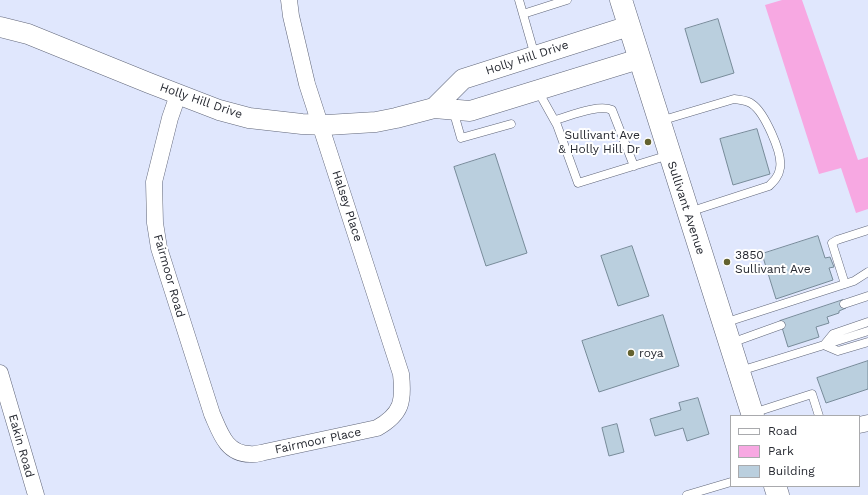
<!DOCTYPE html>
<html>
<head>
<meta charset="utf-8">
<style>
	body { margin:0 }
	#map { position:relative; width:868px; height:495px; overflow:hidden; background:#e0e7fd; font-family:"Work Sans",sans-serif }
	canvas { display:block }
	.legend { position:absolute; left:730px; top:415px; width:130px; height:72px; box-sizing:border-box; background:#fff; border:1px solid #a9aaad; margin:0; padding:5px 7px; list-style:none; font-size:12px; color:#272a32 }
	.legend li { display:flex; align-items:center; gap:8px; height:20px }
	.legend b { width:20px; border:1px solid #a9aaad }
</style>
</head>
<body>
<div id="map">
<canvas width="868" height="495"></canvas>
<ul class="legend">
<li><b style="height:5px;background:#fff"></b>Road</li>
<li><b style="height:11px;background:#f7a8e2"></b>Park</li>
<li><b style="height:11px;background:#bacfde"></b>Building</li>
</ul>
</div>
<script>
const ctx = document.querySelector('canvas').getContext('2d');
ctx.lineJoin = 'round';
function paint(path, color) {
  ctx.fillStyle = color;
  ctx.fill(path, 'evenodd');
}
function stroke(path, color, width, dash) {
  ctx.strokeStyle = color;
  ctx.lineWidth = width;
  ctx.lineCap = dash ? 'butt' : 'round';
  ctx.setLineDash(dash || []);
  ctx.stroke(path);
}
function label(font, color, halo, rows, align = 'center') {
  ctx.font = font + ' "Work Sans",sans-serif';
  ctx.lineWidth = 4;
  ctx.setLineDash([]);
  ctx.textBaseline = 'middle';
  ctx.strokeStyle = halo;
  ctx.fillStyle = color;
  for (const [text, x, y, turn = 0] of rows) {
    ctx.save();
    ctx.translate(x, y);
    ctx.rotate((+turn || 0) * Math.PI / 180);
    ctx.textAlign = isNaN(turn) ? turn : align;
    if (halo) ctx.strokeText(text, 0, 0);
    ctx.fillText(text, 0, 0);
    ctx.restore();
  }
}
paint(new Path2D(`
	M782,0H802L858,160L868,157V209L856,213L841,168L819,174L765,5Z`), '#f7a8e2');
const building = new Path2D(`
	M718,19L734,73L701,83L685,29Z
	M757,129L770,174L733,185L720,139Z
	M495,154L527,253L486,266L454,167Z
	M818,236L825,258L830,257L834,267L829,268L833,280L776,299L762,254Z
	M632,246L649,296L618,306L601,256Z
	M843,300L846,308L839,311V313L827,317L829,323L816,327L819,337L788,347L780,321Z
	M663,315L679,366L599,392L582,341Z
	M868,361V389L826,403L817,378Z
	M698,398L709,434L687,441L683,428L655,436L650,419L681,410L679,403Z
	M617,424L624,452L609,456L602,428Z`);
paint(building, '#bacfde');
stroke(building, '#778b99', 1);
const service = new Path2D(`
	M519,0L535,56
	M523,14L567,0
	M538,91L557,125L578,183L669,155
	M453,110L461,138L511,124
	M555,120C570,116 598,104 612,110L634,166
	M660,121L734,99C740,100 747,100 752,104C764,112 783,153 780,168C779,176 774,181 769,186L689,212
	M845,284L832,243L837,240L868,230
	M844,304L868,296
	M724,323L854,281L868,272
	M731,343L781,325
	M824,345L838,351L868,342
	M824,345L868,331
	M740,371L824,345L833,334L868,322
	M753,413L812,394L819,416
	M687,495L731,482`);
const minor = new Path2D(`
	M178,95L170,118L154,182L155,223L159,248L212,414C220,432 226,454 250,454C255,455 260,453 265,452L377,428C402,414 404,401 401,374L307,84L291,16L289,0
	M0,373L36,495
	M859,425L868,423`);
const tertiary = new Path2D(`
	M0,27L28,34L149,83L219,110L249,118L302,124L327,125L376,122L396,118L434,108L470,111L639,59
	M434,108L463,79L629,26`);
const secondary = new Path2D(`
	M621,0L753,416
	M775,486L778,495`);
stroke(service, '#606679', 9);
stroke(minor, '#606679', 17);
stroke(tertiary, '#606679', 21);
stroke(secondary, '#606679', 23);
stroke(service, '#fff', 8);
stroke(minor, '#fff', 16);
stroke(tertiary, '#fff', 20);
stroke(secondary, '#fff', 22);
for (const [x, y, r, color] of [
	[648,142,4,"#63622f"],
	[727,262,4,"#63622f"],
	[631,353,4,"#63622f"]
]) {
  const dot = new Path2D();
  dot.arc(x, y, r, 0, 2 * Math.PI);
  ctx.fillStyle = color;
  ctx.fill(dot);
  stroke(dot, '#fff', 1.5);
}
label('12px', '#272a32', '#fff', [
	["Holly Hill Drive",527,58,-18],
	["Holly Hill Drive",201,101,19],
	["Halsey Place",347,206,72],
	["Sullivant Avenue",686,208,72],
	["Fairmoor Road",169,276,74],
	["Fairmoor Place",318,441,-12],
	["Eakin Road",21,446,74]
]);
label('12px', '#272a32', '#fff', [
	["Sullivant Ave",640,135,"right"],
	["& Holly Hill Dr",640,149,"right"],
	["3850",735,255],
	["Sullivant Ave",735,269],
	["roya",639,353]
], 'left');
</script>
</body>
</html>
